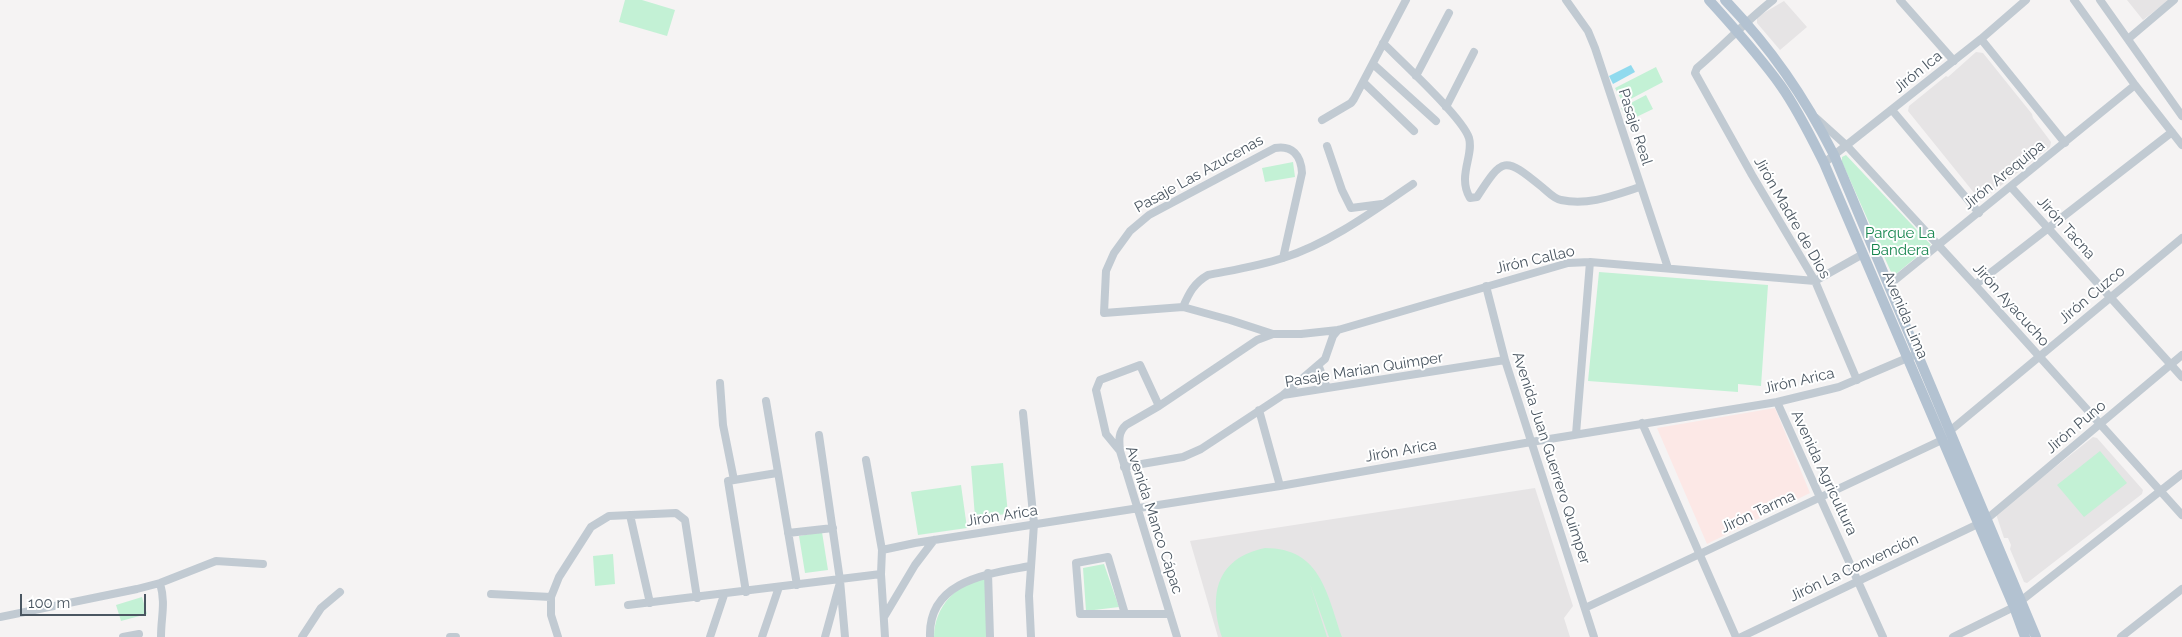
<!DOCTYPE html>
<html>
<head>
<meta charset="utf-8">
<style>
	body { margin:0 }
	#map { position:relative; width:2182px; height:637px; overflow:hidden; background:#f5f3f3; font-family:Raleway,sans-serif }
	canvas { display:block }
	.scale { position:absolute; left:20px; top:594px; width:126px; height:22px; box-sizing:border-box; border:2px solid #4a5661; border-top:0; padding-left:6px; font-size:15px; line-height:18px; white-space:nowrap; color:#4a5661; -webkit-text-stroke:4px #fff; paint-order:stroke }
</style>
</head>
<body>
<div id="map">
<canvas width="2182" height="637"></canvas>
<div class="scale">100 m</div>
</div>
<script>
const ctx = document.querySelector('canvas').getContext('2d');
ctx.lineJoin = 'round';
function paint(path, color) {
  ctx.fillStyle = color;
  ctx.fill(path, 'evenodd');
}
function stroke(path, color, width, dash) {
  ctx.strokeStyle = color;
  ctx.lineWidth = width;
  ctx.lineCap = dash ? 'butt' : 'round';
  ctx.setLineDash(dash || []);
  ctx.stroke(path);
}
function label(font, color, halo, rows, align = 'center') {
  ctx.font = font + ' Raleway,sans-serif';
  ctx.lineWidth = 4;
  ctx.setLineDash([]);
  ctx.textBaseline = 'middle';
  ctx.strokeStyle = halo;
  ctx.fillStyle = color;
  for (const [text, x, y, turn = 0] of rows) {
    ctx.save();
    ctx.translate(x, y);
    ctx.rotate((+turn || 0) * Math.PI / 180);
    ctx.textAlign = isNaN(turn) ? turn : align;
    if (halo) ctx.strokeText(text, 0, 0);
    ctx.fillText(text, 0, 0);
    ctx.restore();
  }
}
paint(new Path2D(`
	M2127,0H2169L2143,20Z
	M1784,1L1807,27L1780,50L1757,23V17Z
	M1976,52L1983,53L2032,114L2033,118L2051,142L2050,147L1984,199H1979L1908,111L1909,106L1946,76L1948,77Z
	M2093,437L2097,438L2143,490L2142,494L2027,583L2024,582L2010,549L2011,545L2008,538H2004L1996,514Z
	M1535,488L1573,606L1564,618L1570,637H1218L1190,541Z`), '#e6e4e5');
paint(new Path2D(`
	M1775,408L1810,493L1707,544L1657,428Z`), '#fce8e6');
paint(new Path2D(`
	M625,0H642L675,10L667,36L619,22Z
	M1656,67L1663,82L1623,103L1615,88Z
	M1646,95L1653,109L1628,121L1621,108Z
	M1846,155L1931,245L1896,274L1891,272L1842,162V157Z
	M1293,162L1295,177L1265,182L1262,168Z
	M1599,272L1768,285L1761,386L1738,384V392L1588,381Z
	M2100,451L2127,483L2084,517L2057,485Z
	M1003,463L1008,514L975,517L971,466Z
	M961,485L967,528L918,535L911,492Z
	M822,532L828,570L805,573L799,536Z
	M1265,548C1321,548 1327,594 1342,637H1329L1310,584L1327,637H1222C1208,594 1217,558 1265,548Z
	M613,554L615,584L595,586L593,556Z
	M1104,564L1119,607L1086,611L1083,568Z
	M987,578L986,637H934C934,607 957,582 987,578Z
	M142,597L147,614L121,621L116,605Z`), '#c3f1d5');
paint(new Path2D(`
	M1631,65L1635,72L1613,84L1609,76Z`), '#90daee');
stroke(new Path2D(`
	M1566,0L1588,31L1595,48L1668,268
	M1773,0C1746,21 1723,46 1697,68L1695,73L1752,175L1815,281L1857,380
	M1900,0L1954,61
	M2074,0L2135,85L2182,145
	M2100,0L2182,116
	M1981,39L2065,143
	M2128,39L2174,0
	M1383,43C1401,61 1463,118 1469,138C1474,156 1457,176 1470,198L1477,197C1503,157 1504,156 1542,187C1548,192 1554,199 1561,200C1589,206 1615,195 1640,187
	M1373,64L1436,121
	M1416,76L1449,13
	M1363,82L1414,131
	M1446,107L1474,52
	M1892,110L1979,213
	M1816,118L1847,146L1975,285L2182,515
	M1322,120L1351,103L1354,99L1406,0
	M1327,146L1342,190L1351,208L1382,204
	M1824,163L1981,39L2026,0
	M2011,187L2182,377
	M1889,285L2135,85
	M1975,285L2172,132
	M1486,286L1505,360L1594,637
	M1183,307C1189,293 1194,283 1208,275C1233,270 1259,266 1283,258C1330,243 1372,212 1413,184
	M1273,334L1230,320L1183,307L1104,313L1106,271L1114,253L1130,231L1149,215L1275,148C1292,145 1301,155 1302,173L1283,258
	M1319,367L1327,388
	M720,383L723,425L734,480
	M1283,395L1325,359L1333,336L1338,330
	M766,401L797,585
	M1777,402L1883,637
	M1159,406L1140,365L1100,380L1096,390L1106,434L1120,451L1177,637
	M1259,410L1280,486
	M1023,413L1034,524L1029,596L1031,637
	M1642,423L1736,637
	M1951,430L2182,238
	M1576,434L1590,262
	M819,435L840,580L845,637
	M1120,451C1119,441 1118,432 1126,425L1159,406L1257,340L1273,334H1301L1338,330L1568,263L1590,262L1815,281L1863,254
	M866,460L882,550L881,574L885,637
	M1124,467L1183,457L1201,449L1283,395L1505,360
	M630,515L650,603
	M1988,518L2182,355
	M788,533L833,528
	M882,550L915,543L1280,486L1531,442L1777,402L1839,387L1912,356
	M988,573L990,637
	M160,583C166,604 161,616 161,637
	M746,592L728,481L777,473
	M491,594L551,597
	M2022,600L2182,474
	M628,605L881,574
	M1585,608L1942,440
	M1125,614L1108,557L1076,563L1080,614H1170
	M0,617L137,589L160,583L216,561L263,564
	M884,617L915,565L934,540
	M123,637L139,634
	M302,637L321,608L340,592
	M450,637H456
	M558,637L551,615V597L559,577L591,527L609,516L676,513L685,520L697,598
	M710,637L724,595
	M762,637L779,587
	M825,637L839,586
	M930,637C928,580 988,574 1030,566
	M1741,637L1978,524
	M1953,637L2014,607
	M2121,637L2182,589`), '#c1cad2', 8);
stroke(new Path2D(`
	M1709,0C1734,28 1759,55 1781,86C1798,110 1811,137 1824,163L2014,607L2025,637
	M1725,0C1771,48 1804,96 1834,155L2036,637`), '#b3c2d1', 10);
label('15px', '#4a5661', '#fff', [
	["Jirón Ica",1918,72,-39],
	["Pasaje Real",1635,127,72],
	["Pasaje Las Azucenas",1199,174,-29],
	["Jirón Arequipa",2004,175,-39],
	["Jirón Madre de Dios",1792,218,60],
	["Jirón Tacna",2066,228,48],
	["Jirón Callao",1535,260,-13],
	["Jirón Cuzco",2092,295,-40],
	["Jirón Ayacucho",2011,305,48],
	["Avenida Lima",1905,315,67],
	["Pasaje Marian Quimper",1364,370,-9],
	["Jirón Arica",1799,381,-13],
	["Jirón Puno",2076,427,-40],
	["Jirón Arica",1401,451,-10],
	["Avenida Juan Guerrero Quimper",1551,458,72],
	["Avenida Agricultura",1824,473,65],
	["Jirón Tarma",1758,512,-25],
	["Jirón Arica",1002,516,-9],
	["Avenida Manco Cápac",1154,520,72],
	["Jirón La Convención",1854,568,-25]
]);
label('15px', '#17864f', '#fff', [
	["Parque La",1900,233],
	["Bandera",1900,250]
]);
</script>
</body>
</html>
